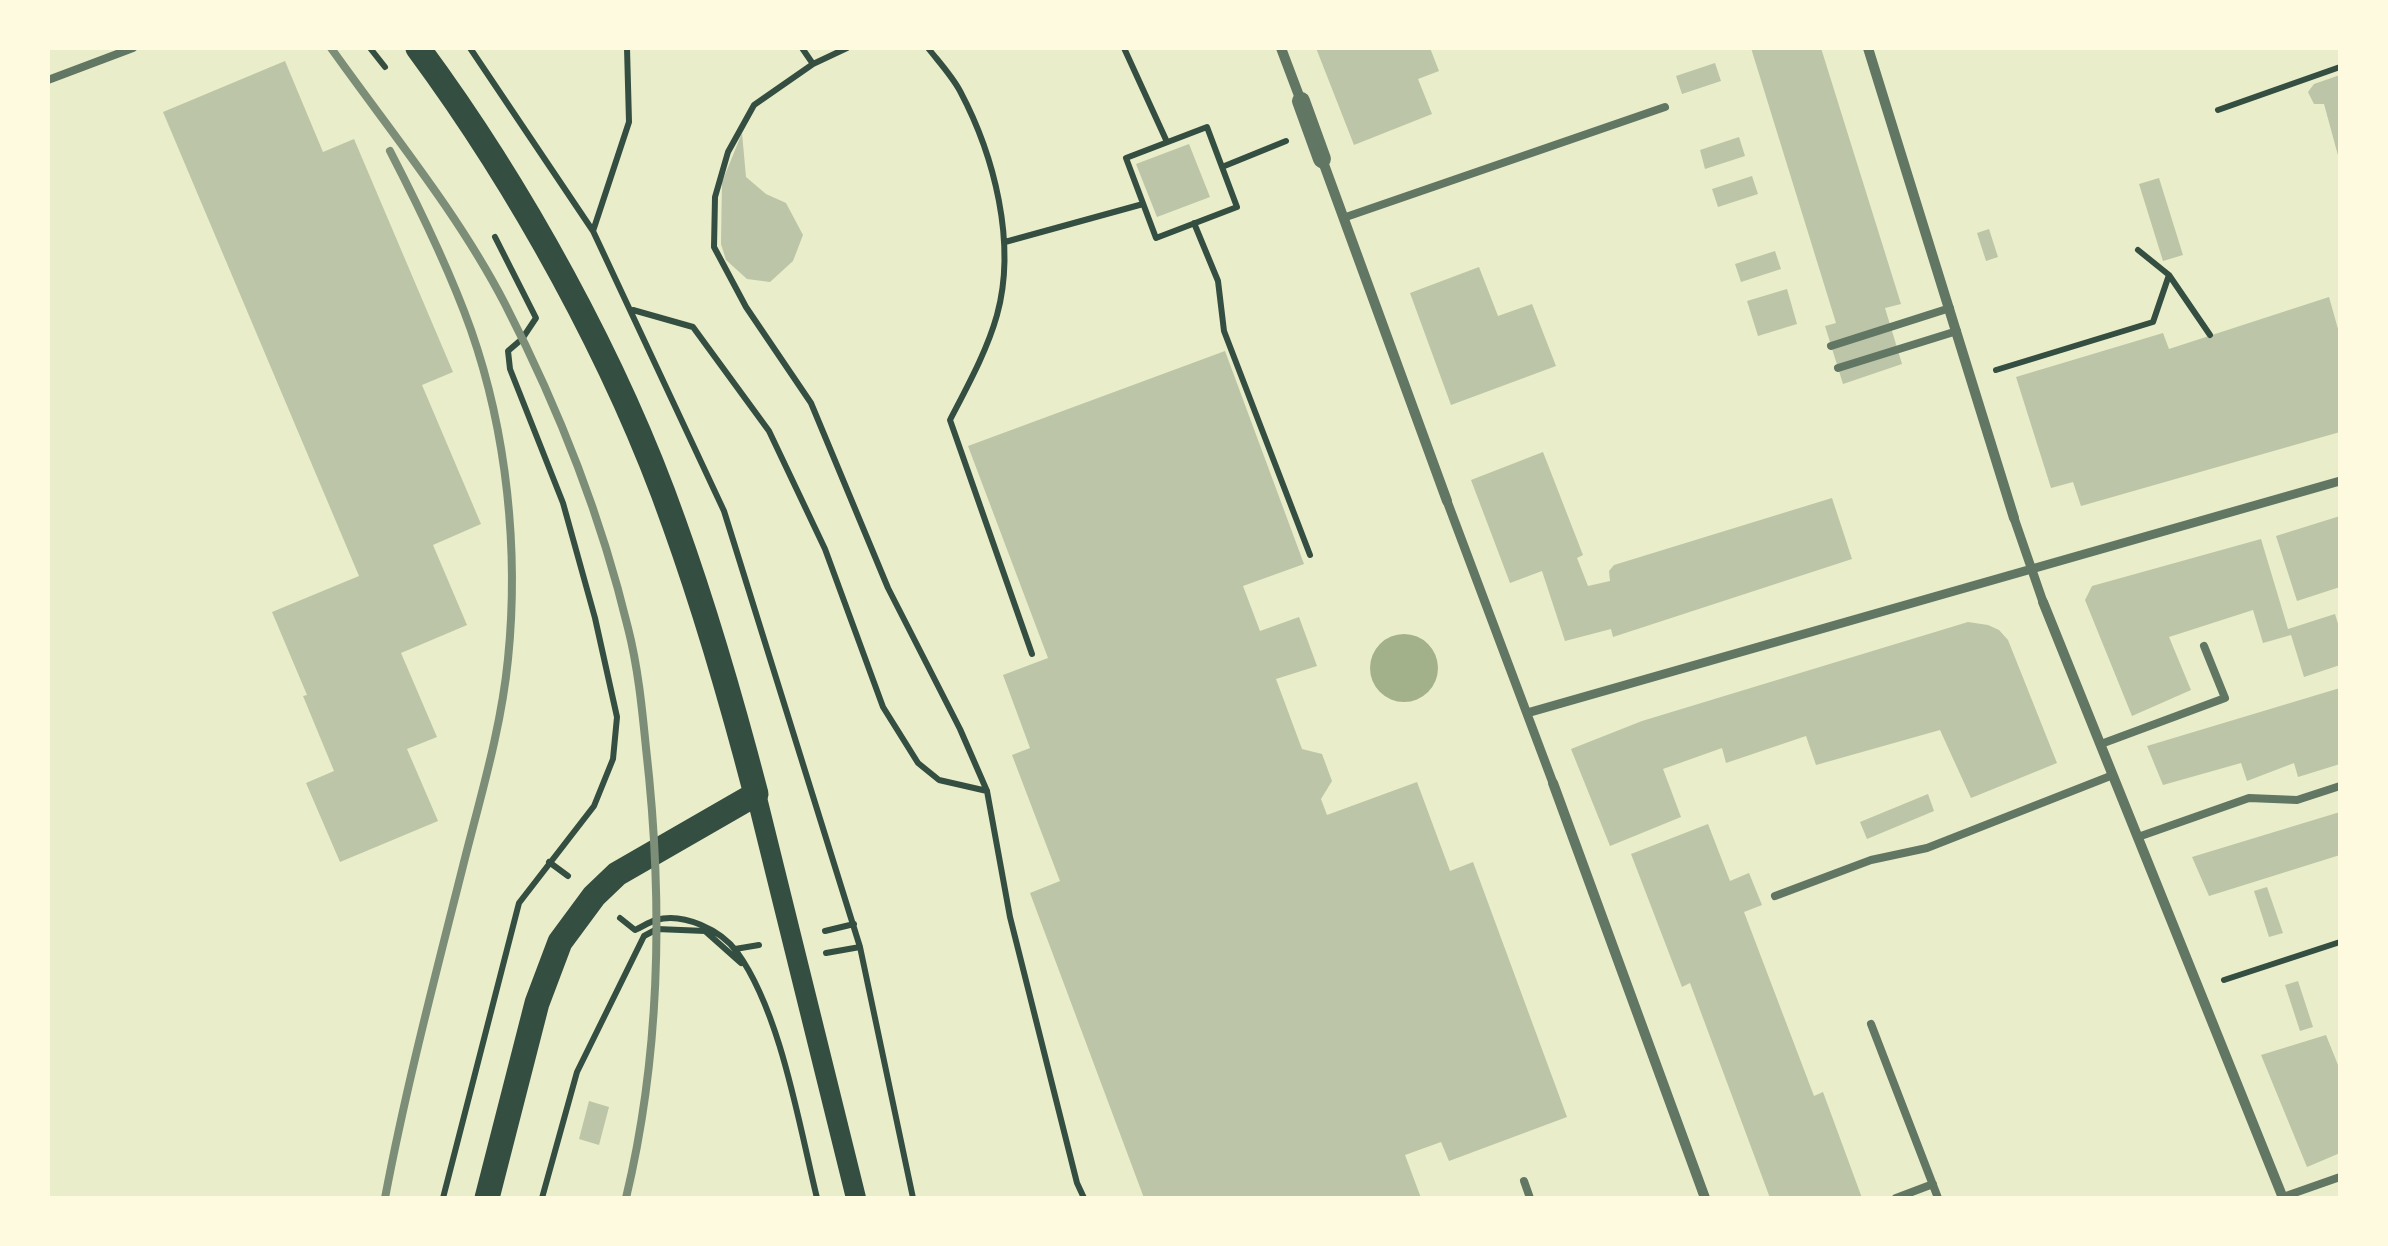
<!DOCTYPE html>
<html>
<head>
<meta charset="utf-8">
<style>
	body { margin:0 }
	#map { position:relative; width:2388px; height:1246px; overflow:hidden; background:#e9edc9; font-family:Literata,serif }
	canvas { display:block }
	.frame { position:absolute; inset:0; border:50px solid #fefae0; pointer-events:none }
</style>
</head>
<body>
<div id="map">
<canvas width="2388" height="1246"></canvas>
<div class="frame"></div>
</div>
<script>
const ctx = document.querySelector('canvas').getContext('2d');
ctx.lineJoin = 'round';
function paint(path, color) {
  ctx.fillStyle = color;
  ctx.fill(path, 'evenodd');
}
function stroke(path, color, width, dash) {
  ctx.strokeStyle = color;
  ctx.lineWidth = width;
  ctx.lineCap = dash ? 'butt' : 'round';
  ctx.setLineDash(dash || []);
  ctx.stroke(path);
}
paint(new Path2D(`
	M1370 668a34 34 0 1 1 68 0a34 34 0 1 1-68 0Z`), '#a3b18a');
paint(new Path2D(`
	M1316,48H1430L1439,71L1418,79L1432,114L1354,145Z
	M1751,48H1821L1901,304L1885,308L1902,364L1843,384L1825,326L1836,323Z
	M285,61L323,152L354,139L453,372L422,385L481,524L433,545L467,625L401,653L437,737L407,749L438,821L340,862L306,783L334,771L303,696L307,695L272,612L359,576L163,112Z
	M1715,63L1721,81L1682,94L1676,76Z
	M2340,75V159H2339L2324,104H2314L2308,92L2314,84Z
	M742,133L746,177L766,194L786,203L803,235L793,261L770,282L747,279L726,260L721,244L722,182Z
	M1739,137L1745,156L1705,169L1700,150Z
	M1189,144L1210,197L1157,217L1136,164Z
	M1752,176L1758,194L1718,207L1712,189Z
	M2159,178L2183,255L2163,261L2139,184Z
	M1989,229L1998,257L1986,261L1977,233Z
	M1775,251L1781,269L1741,282L1735,264Z
	M1479,267L1498,316L1532,304L1556,366L1451,405L1410,293Z
	M1787,289L1797,324L1758,336L1747,301Z
	M2329,297L2340,336V432L2081,506L2073,482L2051,488L2016,377L2163,333L2169,349Z
	M1225,351L1304,564L1243,586L1260,631L1299,617L1317,666L1276,679L1302,749L1322,754L1332,781L1321,799L1327,815L1417,782L1450,871L1473,862L1567,1117L1449,1161L1441,1142L1405,1155L1421,1198H1144L1030,893L1060,881L1012,755L1030,748L1003,675L1048,658L968,446Z
	M1543,452L1583,555L1577,558L1588,586L1610,581L1609,571L1614,565L1832,498L1852,559L1613,637L1611,629L1565,641L1542,571L1510,583L1471,480Z
	M2340,516V587L2297,601L2276,536Z
	M2261,539L2288,629L2335,614L2340,630V665L2304,677L2291,635L2263,643L2253,610L2169,637L2191,690L2132,716L2085,600L2092,586Z
	M1968,622L1988,625L1999,630L2008,640L2057,763L1971,798L1940,730L1816,765L1806,736L1726,763L1722,748L1663,769L1681,817L1610,846L1571,749L1642,721Z
	M2340,688V764L2298,777L2294,763L2247,781L2241,763L2163,785L2147,746Z
	M1928,794L1934,811L1867,839L1860,822Z
	M2340,812V855L2209,896L2192,857Z
	M1708,824L1730,881L1749,873L1762,905L1744,912L1814,1096L1823,1092L1862,1198H1770L1690,983L1682,987L1631,854Z
	M2267,887L2283,933L2269,937L2254,891Z
	M2298,981L2313,1027L2300,1031L2285,985Z
	M2326,1035L2340,1070V1153L2307,1167L2261,1055Z
	M589,1101L609,1107L599,1145L579,1139Z`), '#bcc5a7');
stroke(new Path2D(`
	M370,48L385,67
	M470,48L593,231L724,511L860,947L913,1198
	M802,48L813,64
	M847,48L813,64L754,105L728,152L715,197L714,247L746,307L811,403L888,588L960,729L987,791L1010,917L1077,1183L1084,1198
	M928,48C939,62 952,76 960,91C994,155 1017,243 997,315C987,351 967,387 950,420L1032,654
	M1124,48L1167,142
	M2218,110L2340,67
	M1207,127L1237,207L1156,238L1126,158Z
	M1222,167L1286,141
	M1194,223L1218,281L1224,331L1310,555
	M593,231L629,122L627,48
	M1005,242L1143,204
	M2138,250L2169,275L2210,335
	M633,310L693,327L769,431L825,549L883,707L918,763L939,780L987,791
	M1996,370L2153,322L2169,275
	M549,862L568,876
	M620,918L635,930C642,927 649,922 656,920C683,912 721,930 737,952C781,1013 799,1125 817,1198
	M825,931L854,924
	M735,949L759,945
	M826,953L860,947
	M2224,980L2340,942
	M443,1198L519,903L594,806L613,759L617,717L595,618L563,503L510,369L508,351L522,339L536,318L495,237
	M542,1198L577,1072L644,936L657,929L705,931L741,963`), '#344e41', 6);
stroke(new Path2D(`
	M48,80L133,48
	M1343,218L1665,107
	M1831,346L1950,308
	M1838,368L1957,331
	M2101,744L2225,698L2204,646
	M2138,837L2249,798L2297,800L2340,786
	M1775,896L1871,860L1927,848L2113,775
	M1871,1024L1938,1198
	M1524,1181L1530,1198
	M2283,1197L2340,1177
	M1896,1198L1933,1184`), '#617663', 8);
stroke(new Path2D(`
	M1447,501L1553,783
	M2014,518L2043,602
	M1527,713L2340,481`), '#617663', 9);
stroke(new Path2D(`
	M1281,48L1301,101
	M1868,48L2014,518
	M1322,159L1447,501
	M2043,602L2283,1198
	M1553,783L1705,1198`), '#617663', 10);
stroke(new Path2D(`
	M1301,101L1322,159`), '#617663', 18);
stroke(new Path2D(`
	M756,794L856,1198`), '#344e41', 20);
stroke(new Path2D(`
	M418,48C520,186 617,361 674,523C706,612 732,702 756,794L617,874L594,896L560,942L537,1003L487,1198`), '#344e41', 25);
stroke(new Path2D(`
	M331,48C390,131 458,213 505,304C558,407 601,516 628,628C638,667 642,708 646,748C663,897 661,1052 626,1198
	M385,1198C406,1087 435,977 463,866C480,798 501,730 508,659C519,551 507,433 471,330C449,268 420,209 390,151`), '#7c8e77', 8);
</script>
</body>
</html>
